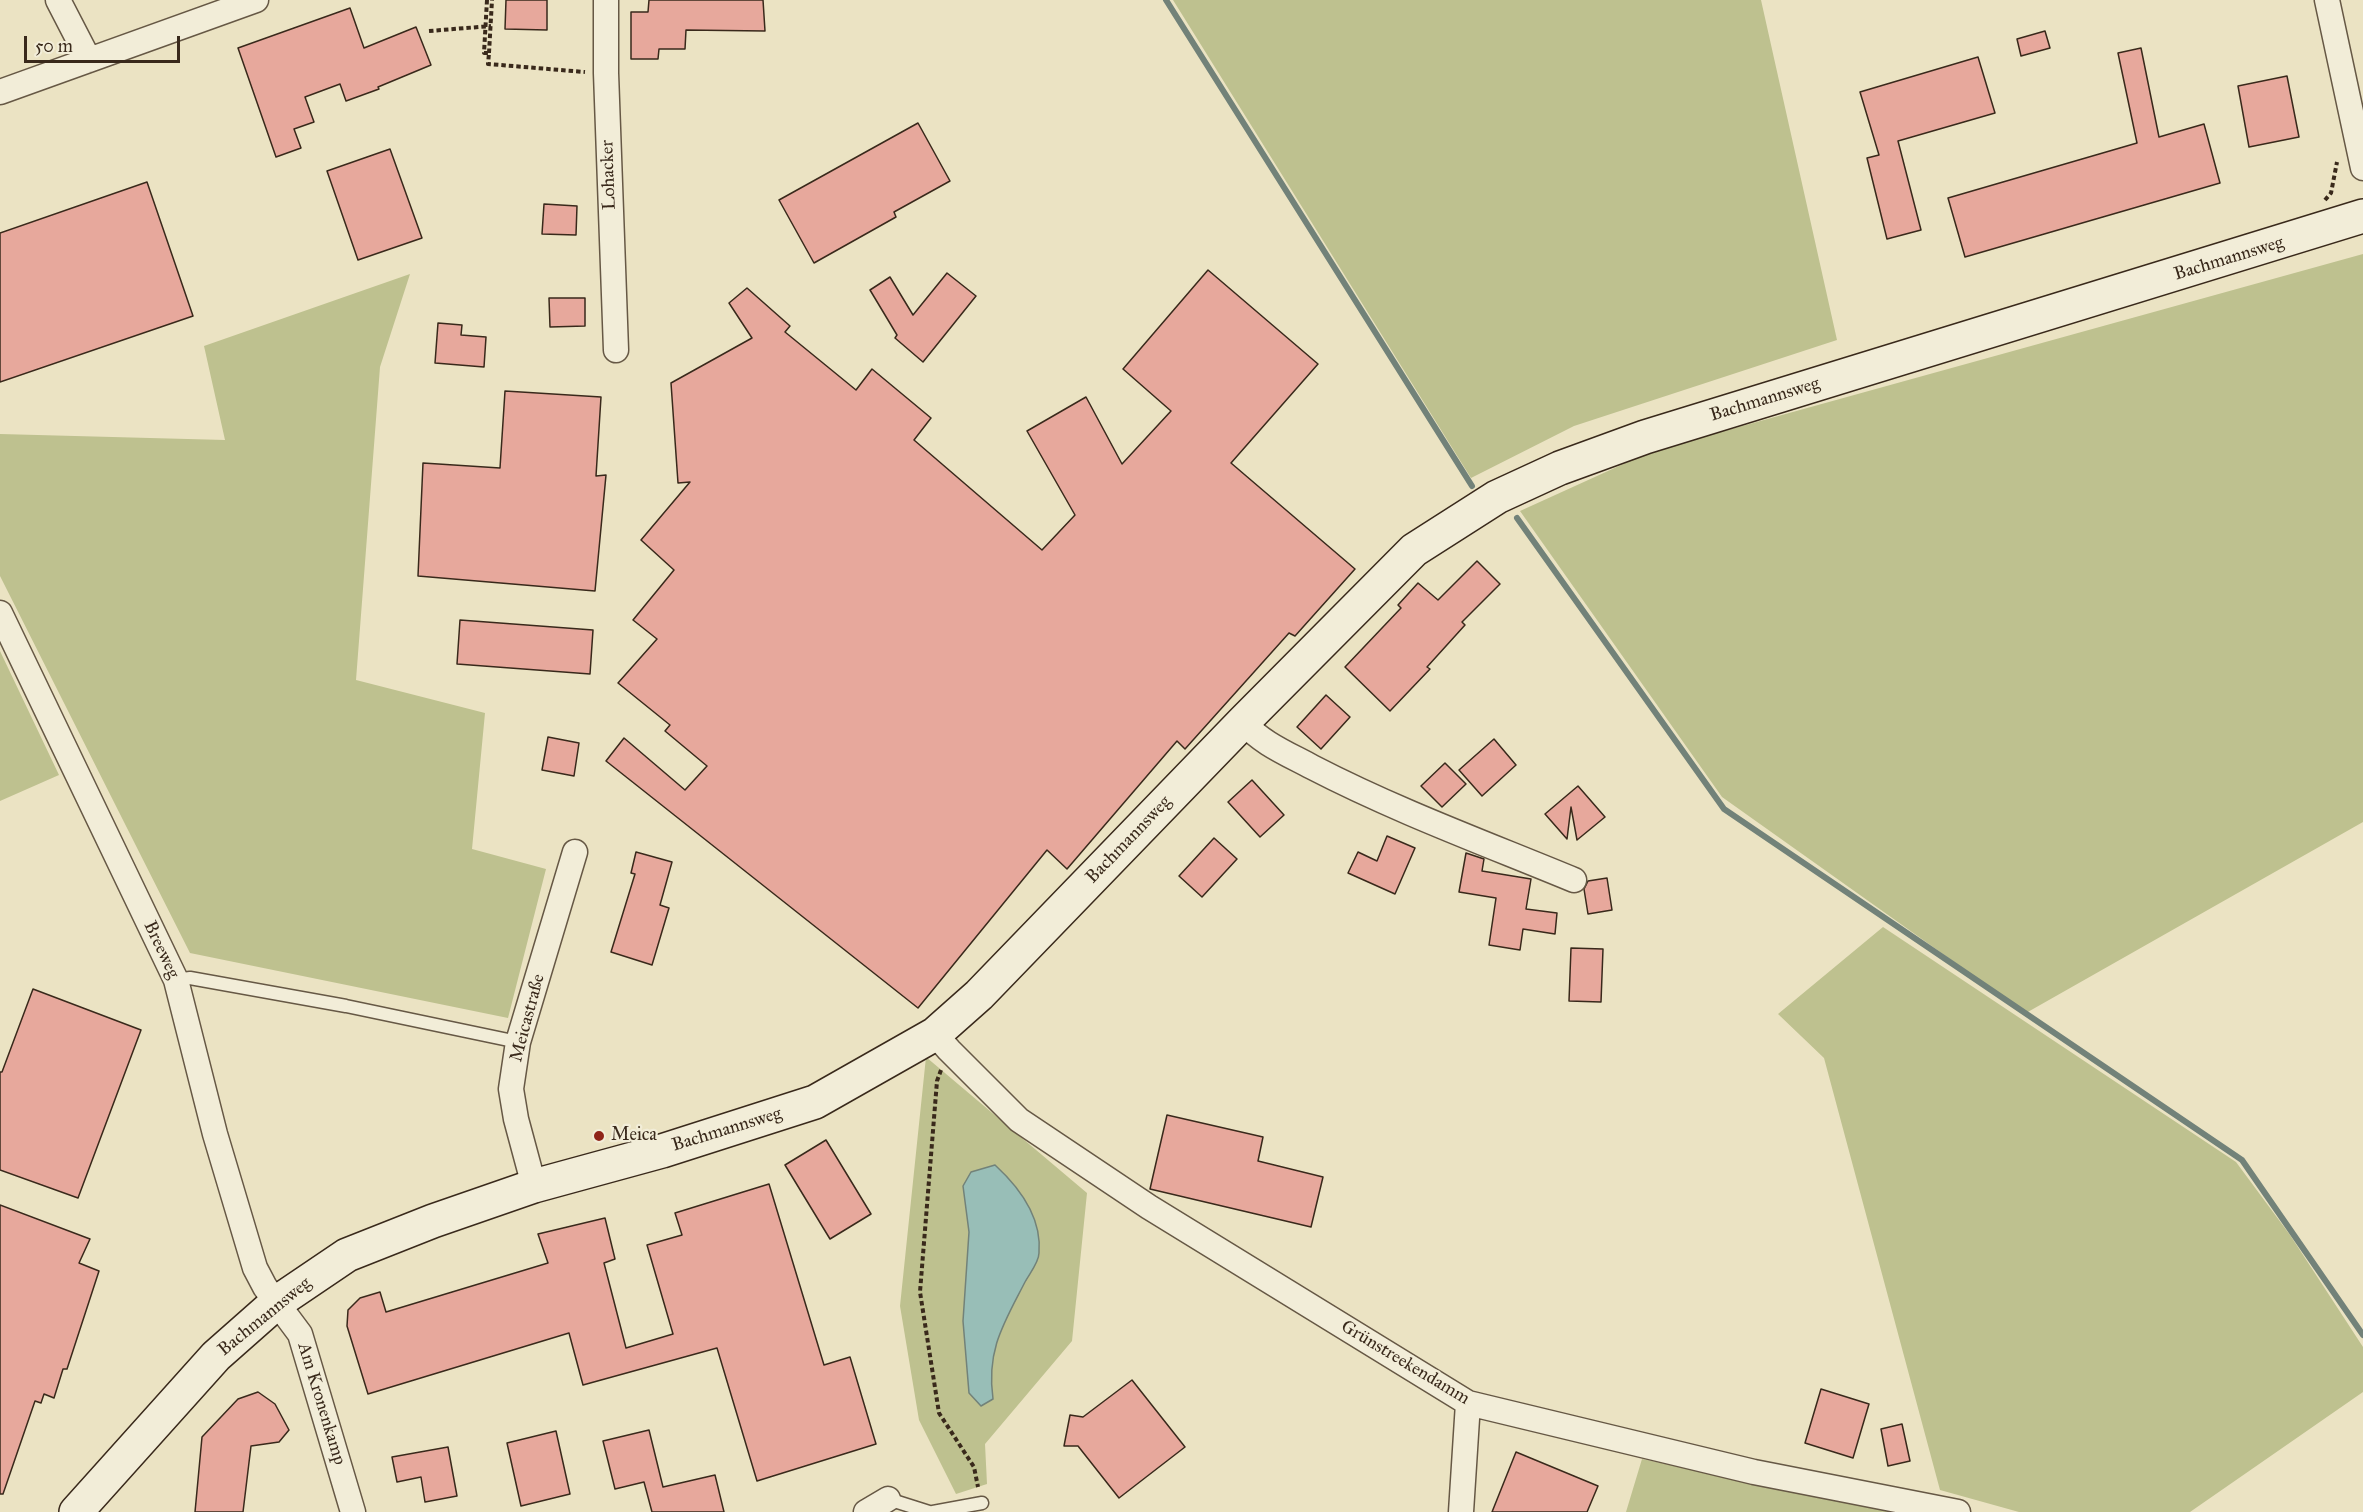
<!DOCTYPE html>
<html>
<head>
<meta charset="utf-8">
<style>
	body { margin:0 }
	#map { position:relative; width:2363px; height:1512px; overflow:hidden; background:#ebe3c3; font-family:"IM FELL Great Primer",serif }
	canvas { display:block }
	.scale { position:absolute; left:24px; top:36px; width:156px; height:27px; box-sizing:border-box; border:3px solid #39291b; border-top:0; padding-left:8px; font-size:18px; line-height:21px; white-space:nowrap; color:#39291b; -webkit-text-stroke:4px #f2edd8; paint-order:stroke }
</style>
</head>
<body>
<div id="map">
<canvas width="2363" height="1512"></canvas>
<div class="scale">50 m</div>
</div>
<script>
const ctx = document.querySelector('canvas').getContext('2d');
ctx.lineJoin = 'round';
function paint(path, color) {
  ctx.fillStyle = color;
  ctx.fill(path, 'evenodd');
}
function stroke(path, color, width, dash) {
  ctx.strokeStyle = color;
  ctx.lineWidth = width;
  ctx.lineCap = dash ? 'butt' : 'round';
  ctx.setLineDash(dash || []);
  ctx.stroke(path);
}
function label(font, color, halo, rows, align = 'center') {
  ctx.font = font + ' "IM FELL Great Primer",serif';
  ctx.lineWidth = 4.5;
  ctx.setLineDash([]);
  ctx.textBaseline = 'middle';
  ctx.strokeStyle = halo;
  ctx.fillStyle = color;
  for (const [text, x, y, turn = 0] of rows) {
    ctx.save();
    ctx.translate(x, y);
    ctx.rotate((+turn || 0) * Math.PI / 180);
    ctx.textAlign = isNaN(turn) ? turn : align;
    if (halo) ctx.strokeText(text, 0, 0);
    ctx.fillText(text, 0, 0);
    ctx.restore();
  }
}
paint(new Path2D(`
	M1173,0H1761L1837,340L1574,426L1471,478Z
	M2363,254V822L2026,1013L1722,797L1520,511L1652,451Z
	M410,274L380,367L356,680L485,713L472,849L546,869L508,1018L190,953L0,576V434L225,440L204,346Z
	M0,651L59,775L0,801Z
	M1883,927L2236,1162L2290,1235L2363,1347V1392L2190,1512H2019L1940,1490L1824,1058L1778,1014Z
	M926,1057L1087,1193L1072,1341L985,1444L987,1484L956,1494L919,1420L900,1306Z
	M1642,1459L1895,1512H1626Z`), '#bec18f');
const water = new Path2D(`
	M995,1165C1019,1187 1042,1218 1039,1253C1039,1262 1030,1273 1025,1282C1004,1323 986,1350 993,1399L981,1406L969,1393L963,1321L969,1232L963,1186L971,1172Z`);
paint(water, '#98beb7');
stroke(water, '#728279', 1.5);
stroke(new Path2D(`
	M1166,0L1472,486
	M1517,518L1724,809L2242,1160L2363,1335`), '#728279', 6);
const building = new Path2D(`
	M506,0H547V30L505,29Z
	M649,0H763L765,31L686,30L685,49H659L658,59H631V12H648Z
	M350,8L364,48L416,27L431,65L378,87L379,89L346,101L340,84L305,97L314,122L294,129L301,148L276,157L238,48Z
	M2045,31L2050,48L2021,56L2017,39Z
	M2141,48L2159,137L2204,124L2220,183L1965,257L1948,198L2137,143L2118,53Z
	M1978,57L1995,113L1898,141L1921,230L1887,239L1867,158L1879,155L1860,92Z
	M2287,76L2299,137L2249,147L2238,86Z
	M918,123L950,181L894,212L896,217L814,263L779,200Z
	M390,149L422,238L358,260L327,171Z
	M147,182L193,316L0,382V233Z
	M544,204L577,206L576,235L542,234Z
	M1208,270L1318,364L1231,463L1355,569L1295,636L1289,633L1185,749L1177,741L1067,869L1047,850L918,1008L606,761L624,738L685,790L707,766L665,731L670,725L618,683L657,639L633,620L674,570L641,540L690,482L678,483L671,383L752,338L729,303L747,288L790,326L785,332L856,390L872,369L931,418L914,440L1042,550L1075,515L1027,431L1086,397L1122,464L1171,411L1123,369Z
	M947,273L976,296L923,362L895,338L897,335L870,290L890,277L913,315Z
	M549,298H585V326L550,327Z
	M438,323L462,325L461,335L486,337L484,367L435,363Z
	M505,391L601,397L596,476L606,475L595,591L418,576L423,463L500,468Z
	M1477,561L1500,584L1462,622L1465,625L1427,667L1430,669L1390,711L1345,667L1401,608L1398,605L1418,583L1438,600Z
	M460,620L593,630L590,674L457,664Z
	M1326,695L1350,717L1321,749L1297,727Z
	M548,737L579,743L574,776L542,770Z
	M1494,739L1516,765L1482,796L1459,770Z
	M1445,763L1466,784L1442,807L1421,786Z
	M1252,780L1284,815L1260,837L1228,802Z
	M1578,786L1605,817L1577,840L1571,807L1567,839L1545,814Z
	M1387,836L1415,848L1395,894L1348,873L1358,852L1377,861Z
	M1214,838L1237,859L1202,897L1179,876Z
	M636,852L672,862L660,905L669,908L652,965L611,952L635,874L631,873Z
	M1466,853L1484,859L1482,871L1531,879L1526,909L1557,913L1555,934L1523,929L1520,950L1489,945L1496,898L1459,892Z
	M1607,878L1612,910L1588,914L1584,889L1588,881Z
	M1571,948L1603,949L1601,1002L1569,1001Z
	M33,989L141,1030L78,1198L0,1170V1072H2Z
	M1167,1115L1263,1137L1258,1161L1323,1177L1311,1227L1150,1189Z
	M826,1140L871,1214L830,1239L785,1165Z
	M769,1184L824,1365L850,1357L876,1444L757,1481L717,1348L583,1385L569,1333L368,1394L347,1326L348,1310L360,1298L380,1292L386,1312L548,1263L538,1234L605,1218L615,1259L604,1263L626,1348L673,1334L647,1245L682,1235L675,1213Z
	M0,1205L90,1239L79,1263L99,1271L67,1369H63L54,1398L44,1394L41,1403L35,1401L3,1494H0Z
	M1132,1380L1185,1447L1119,1498L1078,1446H1064L1070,1415L1083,1417Z
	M1821,1389L1869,1404L1853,1458L1805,1443Z
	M258,1392L275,1404L289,1430L279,1442L251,1446L243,1512H195L202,1437L238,1399Z
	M1902,1424L1910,1461L1888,1466L1881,1429Z
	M649,1430L663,1487L715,1475L724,1512H652L644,1482L615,1489L603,1441Z
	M556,1431L570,1494L521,1506L507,1443Z
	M448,1447L457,1496L425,1502L421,1477L397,1482L392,1457Z
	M1516,1452L1598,1486L1587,1512H1492Z`);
paint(building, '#e7a89c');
stroke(building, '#39291b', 1.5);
const lane = new Path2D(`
	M176,980L190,978L346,1006L518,1042
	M888,1499L929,1512
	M933,1512L982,1503`);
const street = new Path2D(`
	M58,0L89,60
	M606,0V73L616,350
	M2327,0L2363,168
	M0,92L256,0
	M0,613L176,980L215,1134L255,1268L265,1287L300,1334L353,1512
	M1243,722C1261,743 1288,754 1312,767C1397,811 1487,844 1574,880
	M935,1034L949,1050L1019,1120L1149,1207L1468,1403L1754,1472L1958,1512
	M534,1186L516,1119L511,1089L518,1042L575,852
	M866,1512L888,1499
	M1461,1512L1468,1403`);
const secondary = new Path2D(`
	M76,1512L216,1356L276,1303L347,1255L433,1221L534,1186L662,1151L815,1102L935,1034L979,995L1243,722L1414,550L1497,497L1560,468L1645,437L2363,216`);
stroke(lane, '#665845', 15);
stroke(street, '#665845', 27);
stroke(secondary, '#39291b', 36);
stroke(new Path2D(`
	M487,0L484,53H489L488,64L585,72
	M429,31L491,26
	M489,53L492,0
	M2325,200L2331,193L2337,162
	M941,1070L937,1081L920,1292L939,1413L974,1467L978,1487`), '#39291b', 4, [4.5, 3]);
stroke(lane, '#f2edd8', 12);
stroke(street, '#f2edd8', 24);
stroke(secondary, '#f2edd8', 33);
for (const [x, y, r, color] of [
	[599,1136,6,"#8f2418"]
]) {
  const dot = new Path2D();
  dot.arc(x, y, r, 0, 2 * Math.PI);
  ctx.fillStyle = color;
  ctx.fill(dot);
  stroke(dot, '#f2edd8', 2);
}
label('18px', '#39291b', '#f2edd8', [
	["Lohacker",609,175,-92],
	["Bachmannsweg",2229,259,-17],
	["Bachmannsweg",1765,400,-17],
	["Bachmannsweg",1129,840,-46],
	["Breeweg",161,950,65],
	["Meicastraße",528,1018,-75],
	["Bachmannsweg",727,1130,-17],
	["Bachmannsweg",265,1317,-39],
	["Grünstreekendamm",1405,1363,31],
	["Am Kronenkamp",321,1404,73]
]);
label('18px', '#39291b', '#f2edd8', [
	["Meica",611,1136]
], 'left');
</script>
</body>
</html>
